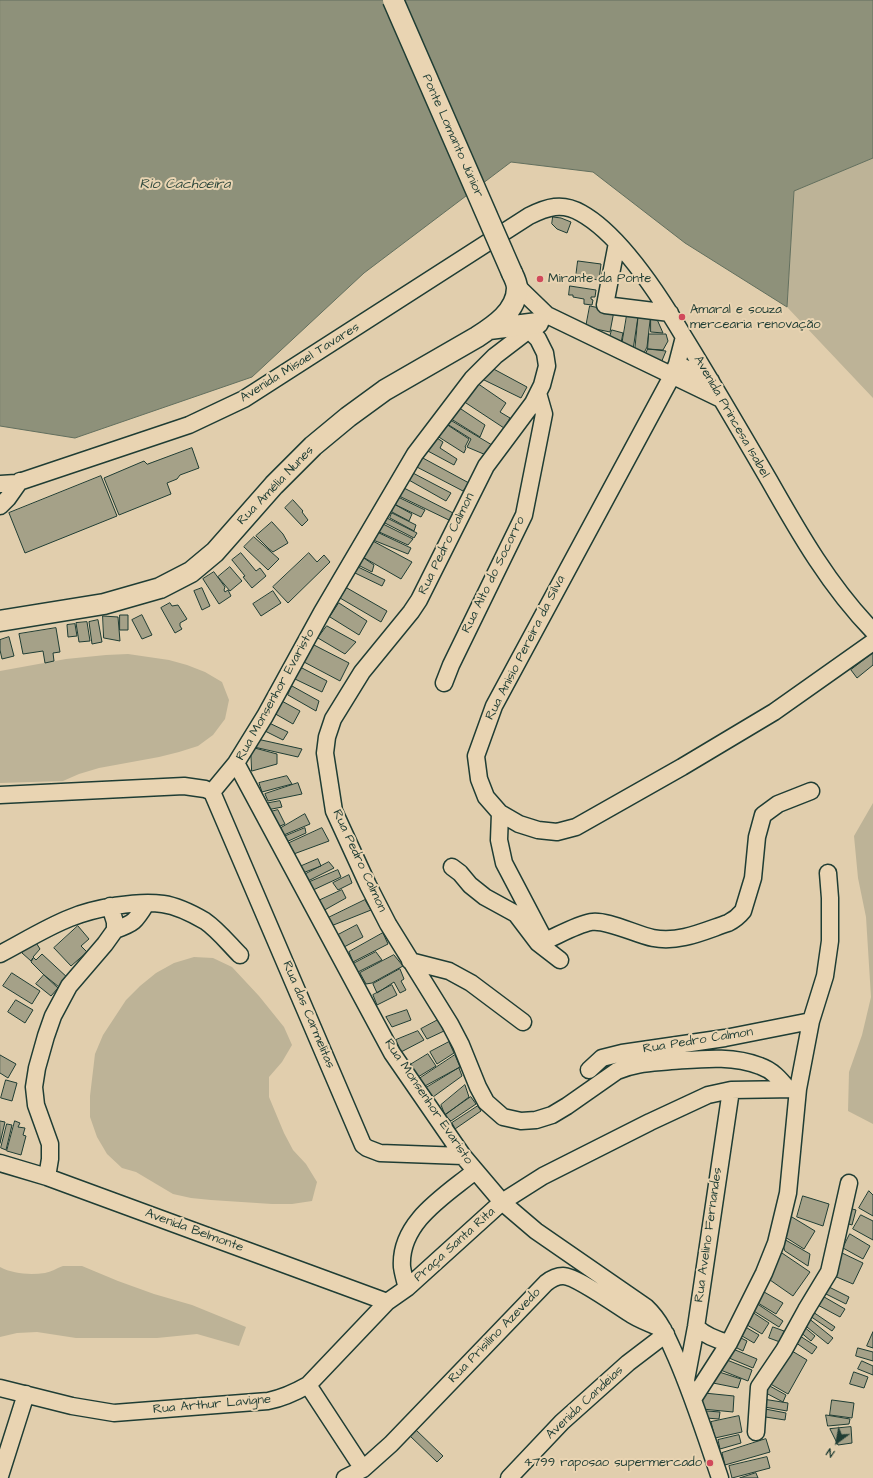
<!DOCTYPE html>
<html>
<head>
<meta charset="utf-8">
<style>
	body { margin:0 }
	#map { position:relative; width:873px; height:1478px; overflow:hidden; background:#e1cead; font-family:"Architects Daughter",sans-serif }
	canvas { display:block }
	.north { position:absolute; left:817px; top:1422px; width:40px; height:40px; -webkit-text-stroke:3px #e9d4b2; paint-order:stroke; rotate:212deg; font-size:11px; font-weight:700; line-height:16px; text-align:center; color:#1f3d34 }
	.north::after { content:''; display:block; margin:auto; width:14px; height:18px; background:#1f3d34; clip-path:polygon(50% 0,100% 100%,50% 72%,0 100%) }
</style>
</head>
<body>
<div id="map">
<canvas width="873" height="1478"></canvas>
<div class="north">N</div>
</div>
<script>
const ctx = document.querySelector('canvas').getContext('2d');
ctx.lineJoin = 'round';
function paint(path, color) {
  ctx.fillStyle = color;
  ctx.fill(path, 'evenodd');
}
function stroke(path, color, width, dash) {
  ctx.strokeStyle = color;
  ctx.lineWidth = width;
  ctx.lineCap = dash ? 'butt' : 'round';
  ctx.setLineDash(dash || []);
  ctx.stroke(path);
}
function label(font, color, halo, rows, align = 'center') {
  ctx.font = font + ' "Architects Daughter",sans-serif';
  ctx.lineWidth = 4;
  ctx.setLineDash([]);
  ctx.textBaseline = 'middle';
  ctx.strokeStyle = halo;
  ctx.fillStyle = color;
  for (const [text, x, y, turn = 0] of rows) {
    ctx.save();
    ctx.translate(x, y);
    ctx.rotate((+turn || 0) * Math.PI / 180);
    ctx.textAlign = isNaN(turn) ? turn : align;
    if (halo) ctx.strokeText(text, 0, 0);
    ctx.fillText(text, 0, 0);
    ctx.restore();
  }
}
paint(new Path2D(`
	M873,158V398L787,307L794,191Z
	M128,654L169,660L187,665L205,672L222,682L229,700L225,719L213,735L198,746L179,752L159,757L99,768L79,774L63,781L0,783V671L66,659L106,655Z
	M873,803V1124L848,1111L849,1072L862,1035L871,997L866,917L858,878L854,836Z
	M194,957L213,958L232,967L259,996L284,1027L292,1045L282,1062L269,1077V1097L284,1133L293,1150L306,1164L317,1182L312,1201L292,1204H272L211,1200L191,1198L173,1194L136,1172L122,1168L107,1154L97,1137L90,1117V1096L95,1054L103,1035L126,1000L140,986L156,973L174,963Z
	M63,1266H82L118,1281L154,1294L192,1305L246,1327L239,1346L197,1334L157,1338H76L37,1332L17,1333L0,1337V1267C13,1274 30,1275 45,1273C51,1272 57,1268 63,1266Z`), '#bdb397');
const water = new Path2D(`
	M0,0H873V158L794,191L787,307L685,243L593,172L511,162L364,273L252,377L75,438L0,426Z`);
paint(water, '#8e917a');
stroke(water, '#626f5e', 1);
const building = new Path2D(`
	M553,217L561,218L571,222L567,233L557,229L552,224Z
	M578,261L601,264L599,280L576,277Z
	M570,286L596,290L595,297H591V299L593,300L592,305L584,304V299L573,297V295H569Z
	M590,306L614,311L610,332L586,327Z
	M628,309L639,310L633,350L622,345Z
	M639,311L651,312L647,347L643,355L635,351Z
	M651,317H656L663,333L651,332Z
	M612,330L623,333L621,343L609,340Z
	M649,334H666L668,341L663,350L648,349Z
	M648,349L666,351L661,363L645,356Z
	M488,366L527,387L521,398L482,379Z
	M474,381L506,403L500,412L510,418L504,428L463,401Z
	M455,405L485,425L480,437L448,417Z
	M447,418L492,445L486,455L467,447L471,439L444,422Z
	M443,422L469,439L465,447L466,448L464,453L434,434Z
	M434,436L443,442L440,448L457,459L454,465L426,450Z
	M192,448L199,468L180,475L177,479L167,483L171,494L119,515L104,478L144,461L147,464Z
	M421,457L469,483L463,491L415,466Z
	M411,472L451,493L446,501L407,479Z
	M101,476L117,516L25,553L9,513Z
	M402,487L457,515L451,521L399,496Z
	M398,497L425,510L421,517L396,505Z
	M293,500L303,511L302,512L308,520L302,526L285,508Z
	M394,504L412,514L409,521L392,512Z
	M392,513L416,525L414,531L390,518Z
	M385,517L417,533L414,538L383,522Z
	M272,522L283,534L288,543L273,552L269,549L256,536Z
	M381,523L413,539L408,545L377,531Z
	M377,532L411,548L408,554L373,540Z
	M254,537L279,559L268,570L244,547Z
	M371,540L412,562L401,579L361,556Z
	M241,553L256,571L260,568L266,576L252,588L243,577L245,576L232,560Z
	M309,553L317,562L324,555L330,562L288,603L273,587Z
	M361,556L374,565L372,572L358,565Z
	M356,566L385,580L382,586L355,573Z
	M230,567L242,581L230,591L218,577Z
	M214,572L225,587L224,590L225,592L228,590L231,596L219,604L203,579Z
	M202,588L210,606L202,610L194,591Z
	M347,588L387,611L381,622L340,598Z
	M273,591L281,603L261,616L253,604Z
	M170,603L172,606L178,605L187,619L180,623V626L182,629L175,633L161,608Z
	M339,603L367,621L359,635L330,617Z
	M120,615H128V630H120Z
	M142,615L152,635L142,639L132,620Z
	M103,616L118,617L120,641L104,638Z
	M98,620L102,642L92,644L89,622Z
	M87,622L90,641L79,642L76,623Z
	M75,624L77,636L68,637L67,625Z
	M327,626L356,642L345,654L318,638Z
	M56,628L60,652L53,653L54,661L45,663L43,651L23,654L19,634Z
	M9,637L14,656L2,659L0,650V640Z
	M314,645L349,663L340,681L304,662Z
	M873,653V665L857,678L851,670Z
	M302,668L327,681L322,692L295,679Z
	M292,686L319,701L316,711L288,695Z
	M280,700L300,711L293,724L272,712Z
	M265,721L288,732L283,740L261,729Z
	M257,739L302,749L298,757L254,747Z
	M251,747L277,754V764L252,771Z
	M287,776L292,784L262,792L259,783Z
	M298,783L302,794L268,801L265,794Z
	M280,801L282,807L267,810L264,804Z
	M278,810L285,824L273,829L266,813Z
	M305,814L310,824L279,837L276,831Z
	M305,828L306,833L284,843L281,838Z
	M322,828L329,841L291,855L285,845Z
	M318,859L321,866L300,874L297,868Z
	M329,862L334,868L304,883L300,877Z
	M338,870L341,877L311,891L305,884Z
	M349,875L352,883L338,890L333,883Z
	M342,890L346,898L321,912L316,902Z
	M365,900L371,910L331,926L326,919Z
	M357,925L363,937L344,947L338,935Z
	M78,926L89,939L81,946L87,952L71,966L54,948Z
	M383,933L388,944L353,962L349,952Z
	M35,941L40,949L33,957L36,960L42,954L69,979L59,987L44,975L31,962L33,958L31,961L22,953V948Z
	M376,952L382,960L358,972L353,964Z
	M394,955L403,966L372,983L366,984L360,973Z
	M400,969L404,979L401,981L406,990L400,993L394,982L377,993L373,984Z
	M12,973L40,991L32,1004L3,986Z
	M44,975L58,988L51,996L36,984Z
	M392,985L397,995L377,1005L373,995Z
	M16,1000L33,1010L25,1023L8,1012Z
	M407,1010L411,1020L392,1027L386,1017Z
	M438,1020L444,1031L427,1039L421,1029Z
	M418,1031L424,1040L401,1052L396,1040Z
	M449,1042L454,1053L437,1064L430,1052Z
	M428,1054L436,1066L418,1077L410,1065Z
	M0,1055L16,1064L8,1078L0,1073Z
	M455,1055L460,1067L425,1086L419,1079Z
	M459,1068L462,1076L433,1097L426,1088Z
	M6,1080L17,1083L12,1101L1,1098Z
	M465,1085L469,1097L445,1115L441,1105Z
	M471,1097L476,1104L451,1121L445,1115Z
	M478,1106L481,1111L455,1129L452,1123Z
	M0,1121L5,1122L0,1143Z
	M15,1121L20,1123L18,1127L25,1128L23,1135L26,1136L21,1155L7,1151Z
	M7,1124L12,1125L6,1150L1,1148Z
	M869,1191L873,1195V1216L859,1208Z
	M803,1196L829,1204L823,1226L797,1217Z
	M838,1205L856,1210L852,1225L833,1219Z
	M787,1214L815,1231L804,1249L785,1237Z
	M861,1215L873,1221V1240L853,1229Z
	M850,1234L870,1246L863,1259L843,1248Z
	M782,1238L810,1254L808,1266L785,1251Z
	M779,1251L810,1272L793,1296L770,1280Z
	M842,1253L863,1263L853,1284L832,1275Z
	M823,1284L849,1297L846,1304L822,1292Z
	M759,1289L783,1303L776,1314L753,1300Z
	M819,1294L845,1309L840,1317L814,1303Z
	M753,1301L783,1321L779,1327L749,1308Z
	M749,1310L769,1323L762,1334L742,1322Z
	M813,1312L835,1327L832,1331L810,1316Z
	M807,1317L833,1338L828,1344L802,1323Z
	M742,1325L759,1335L754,1343L737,1333Z
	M803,1326L815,1336L811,1341L799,1331Z
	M773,1327L784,1331L780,1342L769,1338Z
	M873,1332V1348L867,1346Z
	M797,1334L817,1347L812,1354L792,1340Z
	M735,1335L747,1341L743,1351L731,1345Z
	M787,1348L807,1360L788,1394L767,1382Z
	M858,1348L873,1352V1361L856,1356Z
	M733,1349L757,1359L753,1368L729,1358Z
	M722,1358L752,1370L748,1381L718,1369Z
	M862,1361L873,1366V1375L858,1369Z
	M716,1371L741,1379L738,1388L713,1383Z
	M854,1372L868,1377L864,1388L850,1384Z
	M768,1385L786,1395L783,1402L764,1392Z
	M704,1393L734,1396L733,1412L702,1409Z
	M763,1399L788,1403L787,1411L759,1406Z
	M832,1400L854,1403L852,1418L830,1415Z
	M760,1408L786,1413L785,1420L759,1416Z
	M707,1411L720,1412L719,1419L706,1418Z
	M826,1415L850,1419L849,1424L828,1426Z
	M739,1416L742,1432L715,1438L711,1422Z
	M851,1427L852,1443L838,1445L830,1429Z
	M415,1429L443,1456L437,1462L409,1435Z
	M739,1435L741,1443L720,1449L718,1440Z
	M766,1439L770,1452L725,1465L722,1453Z
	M767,1457L770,1468L732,1478L729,1466Z
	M756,1473L758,1478H740Z`);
paint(building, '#a5a188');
stroke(building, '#1f3d34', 1);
const minor = new Path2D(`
	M617,243L605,305L670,313
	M517,286L547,315L721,399
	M547,315L529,330L538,339L545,353L547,366L542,385L533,403L486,466L419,600L411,612L362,672L333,719L327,737L325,753L334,811L368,885L388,924L450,1024L461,1045L478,1087L486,1102L503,1117L521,1121L536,1120L552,1115L567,1106L617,1071C635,1063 652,1063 671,1061C701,1059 732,1055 760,1066C772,1070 780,1079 788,1089
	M529,330L495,356L472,379L415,454L322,612L265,716L236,763L392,1053L463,1156L502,1202L536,1231L646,1307C661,1321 668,1339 676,1357C693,1396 706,1437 720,1478
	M684,337L677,364L672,376L494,706L476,756L479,779L486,797L500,813L519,824L538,830L557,832L576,827L682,767L774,712L873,642
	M677,364L711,381
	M0,484L16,483L189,425L244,399L529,216C547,207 562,202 581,213C621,235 661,298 684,337C713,384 741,432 769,480C799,533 830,587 873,631
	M0,506L8,498L20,481
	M444,683L451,665L524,515L544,414L538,393
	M212,792L363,1145L367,1148L380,1153L463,1156
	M0,795L184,786L205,789L212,792L236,763
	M500,813L499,840L504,863L545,941C559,935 576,925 591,922C606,919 637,935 653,938C680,943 704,931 728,923C734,920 739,916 743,911L753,878L757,837L763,815L778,804L811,791
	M452,867L460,873L470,885L485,897L516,914L538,943L560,960
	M115,930C134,923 135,922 146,904
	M0,954C23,942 47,927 70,918C94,908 138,900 163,904C177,906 193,914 205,921C218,930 229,944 240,955
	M410,961L449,971L471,983L523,1022
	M589,1070L602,1058L622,1053L725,1038L811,1021
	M0,1163L47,1177L387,1302
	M47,1177L50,1159V1144L36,1105L34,1087L37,1068L46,1036L53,1016L69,986L105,944L115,930V922L110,906
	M407,1288C405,1281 403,1274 402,1267C399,1222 446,1195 475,1171
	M696,1327C706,1336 716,1340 729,1343
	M686,1380L696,1327L731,1090
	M308,1385L363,1469
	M0,1388L72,1406L114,1413L268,1401C283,1398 294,1393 308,1385L387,1302L407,1288L502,1202L543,1176L650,1122L708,1095L731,1090L796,1089
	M693,1399L729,1343L764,1273L776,1243L788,1193L798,1089L811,1021L825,976L830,941V898L828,873
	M756,1432L759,1387L784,1350L806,1310L829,1272L849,1183
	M0,1476L26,1394
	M345,1478L363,1469L391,1444L546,1283C551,1279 557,1276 563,1276C576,1276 619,1307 632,1315C642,1321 653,1325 663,1329
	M509,1478L562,1422L628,1363L666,1334`);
const major = new Path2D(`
	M489,329L538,323
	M0,621L104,604L160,588L191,572L215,552L274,485L313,446L348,417L385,390L477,337C494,326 517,311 517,288C517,283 514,277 512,273`);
stroke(minor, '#1f3d34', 19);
stroke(major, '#1f3d34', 23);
stroke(minor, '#e9d4b2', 16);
stroke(major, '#e9d4b2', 20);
const majorBridge = new Path2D(`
	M393,0L512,273`);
stroke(majorBridge, '#1f3d34', 23, []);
stroke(majorBridge, '#e9d4b2', 20);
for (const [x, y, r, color] of [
	[540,279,4,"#d1495b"],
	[682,317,4,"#d1495b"],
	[710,1463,4,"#d1495b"]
]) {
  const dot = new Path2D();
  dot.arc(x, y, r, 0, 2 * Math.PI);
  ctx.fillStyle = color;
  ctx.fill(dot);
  stroke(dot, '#e9d4b2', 1.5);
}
label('13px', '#1f3d34', '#e9d4b2', [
	["Ponte Lomanto Júnior",452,136,66],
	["Avenida Misael Tavares",300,363,-32],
	["Avenida Princesa Isabel",731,417,60],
	["Rua Amélia Nunes",276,486,-46],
	["Rua Pedro Calmon",447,544,-64],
	["Rua Alto do Socorro",494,575,-64],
	["Rua Anisio Pereira da Silva",526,648,-63],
	["Rua Monsenhor Evaristo",276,695,-61],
	["Rua Pedro Calmon",359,861,65],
	["Rua das Carmelitas",308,1015,67],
	["Rua Pedro Calmon",698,1041,-9],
	["Rua Monsenhor Evaristo",428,1102,56],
	["Avenida Belmonte",194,1231,20],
	["Rua Avelino Fernandes",709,1235,-82],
	["Praça Santa Rita",455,1245,-42],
	["Rua Prisilino Azevedo",495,1336,-46],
	["Avenida Candeias",585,1403,-43],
	["Rua Arthur Lavigne",212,1405,-5]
]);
label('13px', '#1f3d34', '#e9d4b2', [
	["Mirante da Ponte",548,279],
	["Amaral e souza",690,310],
	["mercearia renovação",690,325],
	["4799 raposao supermercado",702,1463,"right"]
], 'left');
label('italic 14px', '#304a3e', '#e9d4b2', [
	["Rio Cachoeira",185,185]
]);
</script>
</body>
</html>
